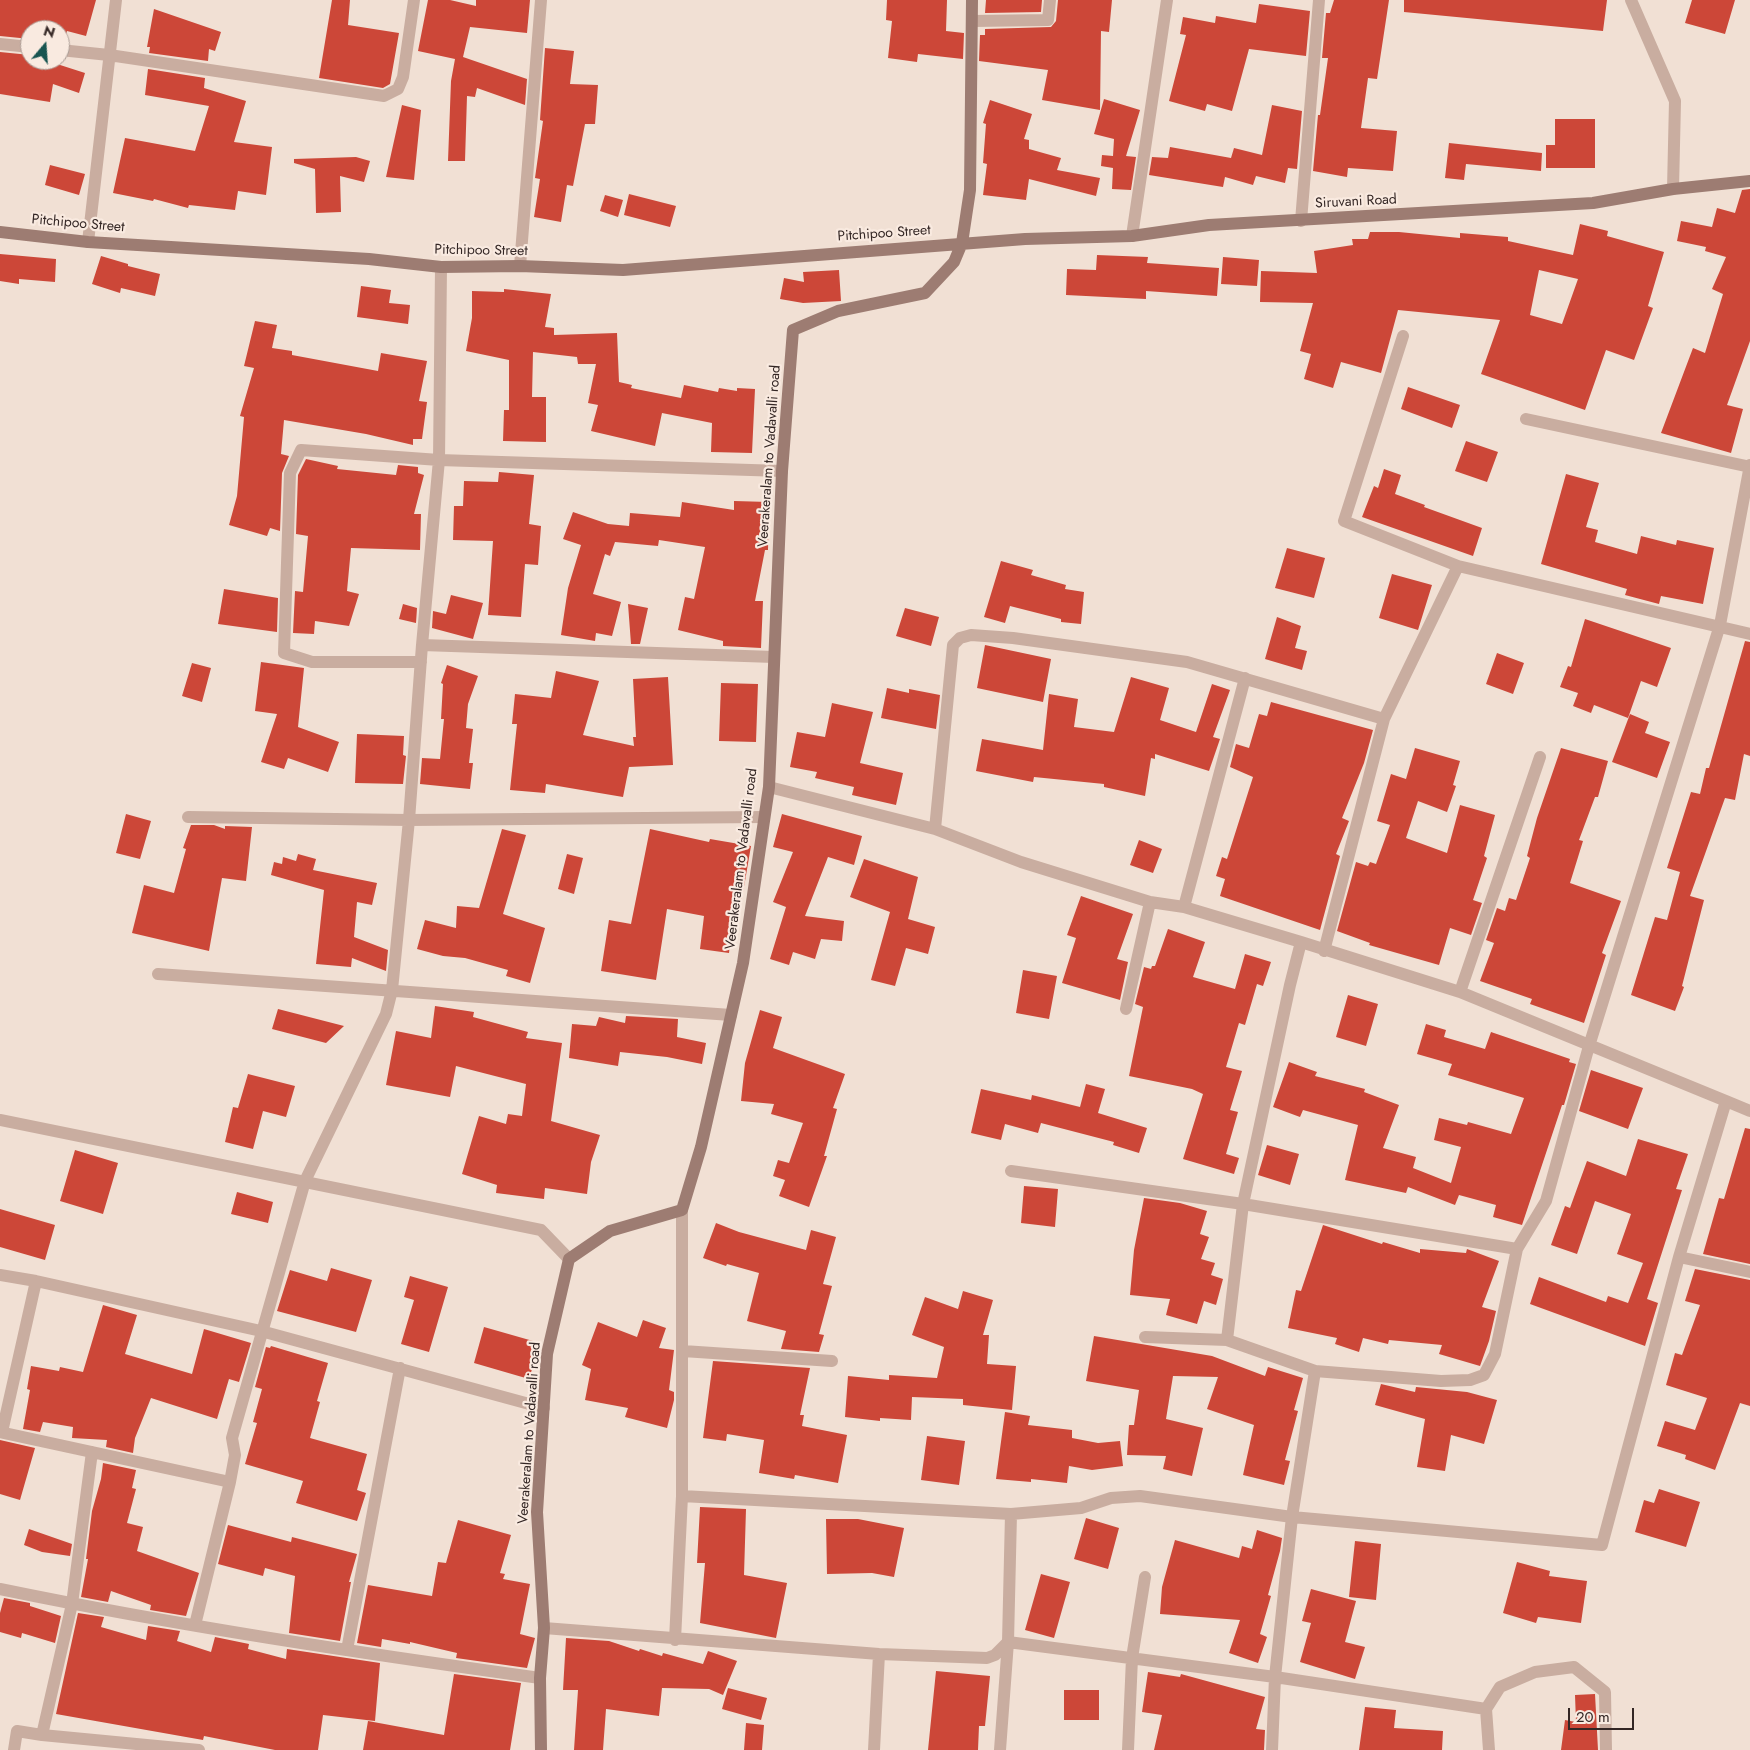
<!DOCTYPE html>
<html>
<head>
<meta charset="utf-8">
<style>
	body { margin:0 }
	#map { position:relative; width:1750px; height:1750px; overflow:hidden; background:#f1e0d4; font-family:Jost,sans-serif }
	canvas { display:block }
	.north { position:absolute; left:20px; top:20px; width:50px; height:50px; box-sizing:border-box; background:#f9eae0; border:1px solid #aa9c95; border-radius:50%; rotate:18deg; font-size:14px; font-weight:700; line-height:20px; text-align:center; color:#332624 }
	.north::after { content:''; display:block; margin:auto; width:18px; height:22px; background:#185551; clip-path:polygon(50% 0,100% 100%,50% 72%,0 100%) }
	.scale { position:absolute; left:1568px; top:1708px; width:66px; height:22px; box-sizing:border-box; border:2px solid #332624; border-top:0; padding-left:6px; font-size:15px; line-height:18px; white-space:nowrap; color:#332624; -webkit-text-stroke:4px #f9eae0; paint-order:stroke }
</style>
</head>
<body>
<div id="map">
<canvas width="1750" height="1750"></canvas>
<div class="north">N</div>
<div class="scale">20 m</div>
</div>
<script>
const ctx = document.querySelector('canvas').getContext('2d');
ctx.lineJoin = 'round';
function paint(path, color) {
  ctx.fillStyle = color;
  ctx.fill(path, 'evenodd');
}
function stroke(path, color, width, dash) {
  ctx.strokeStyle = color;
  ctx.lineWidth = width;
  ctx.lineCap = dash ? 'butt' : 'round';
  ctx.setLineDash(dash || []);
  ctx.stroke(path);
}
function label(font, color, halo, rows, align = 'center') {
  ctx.font = font + ' Jost,sans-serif';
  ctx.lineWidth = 4.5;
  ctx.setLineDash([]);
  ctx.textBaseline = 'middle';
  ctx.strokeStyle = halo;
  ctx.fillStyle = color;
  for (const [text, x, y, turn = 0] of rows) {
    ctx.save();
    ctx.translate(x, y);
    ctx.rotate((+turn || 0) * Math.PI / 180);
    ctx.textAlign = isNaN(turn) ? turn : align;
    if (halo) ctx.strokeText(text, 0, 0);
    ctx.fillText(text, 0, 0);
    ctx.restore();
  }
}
paint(new Path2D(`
	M0,0H96L86,36L67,31L64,42H60V30H30V39L0,36Z
	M332,0H350L348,25L399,33L390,84L383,88L319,78Z
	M428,0H450L476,6V0H530L527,33L470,27L463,57L527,79L525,105L477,88L475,97L467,96L465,161H448L451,81L455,59L418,51Z
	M887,0H947L946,31L964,33L963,59L918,54L917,62L888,58L892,21L886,20Z
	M986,0H1042L1041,12L985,13Z
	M1058,0H1112L1109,32L1101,31L1100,110L1042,100L1048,70L979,61L980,35H985V29L1051,27L1056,21Z
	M1334,0H1389L1377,79L1368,78L1361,128L1397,131L1393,171L1348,168L1347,177L1313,171L1318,115H1320L1328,58H1322L1326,13H1330Z
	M1404,0H1607L1603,31L1404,12Z
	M1692,0H1735L1725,34L1685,23Z
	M1259,4L1310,11L1306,56L1249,49L1232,111L1207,104L1205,111L1169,101L1186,35L1180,34L1183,17L1215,23L1216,16L1256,23Z
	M154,9L221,32L215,51L209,49L208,61L149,53L150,47H147Z
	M545,48L574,51L570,84L598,85L595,124H585L573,186L567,185L561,222L534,217L540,179L535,178L543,121L540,120Z
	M0,52L30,55V60H58L57,64L85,73L79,93L53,84L50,102L0,94Z
	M148,69L205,78L204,88L246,101L234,142L272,147L266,195L238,191L235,210L189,205L188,208L154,199L153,201L113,193L125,138L195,151L209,106L145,95Z
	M1104,99L1140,110L1126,156L1136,157L1131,190L1112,189L1113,168L1101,166L1102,155L1113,156L1114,139L1094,134Z
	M990,100L1032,114L1024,139L1029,140V149L1061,158L1057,170L1100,178L1096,196L1029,179L1026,200L983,195L987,164L983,163L986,124L983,123Z
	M402,105L421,110L414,180L386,177Z
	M1272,105L1302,111L1297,169L1288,168L1285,183L1256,176L1253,185L1225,177L1223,187L1149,175L1152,157L1168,158L1170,147L1231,158L1234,148L1262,155Z
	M1555,119H1595V168H1546V145H1555Z
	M1449,143L1542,153L1541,171L1466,164L1464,180L1445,178Z
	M356,157L370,161L364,182L340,176L341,212L316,213L315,169L294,163V159Z
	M50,165L85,174L79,195L45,185Z
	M1750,189V341L1727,405L1743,409L1731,453L1661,433L1693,348L1705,353L1723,294L1712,289L1726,257L1705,251L1706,247L1677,241L1681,221L1712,227L1717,208L1735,213L1742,190Z
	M629,194L676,206L670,227L624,215Z
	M605,195L623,200L618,217L600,211Z
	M1580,224L1608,231L1607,236L1664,252L1648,306L1653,308L1634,360L1606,350L1585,410L1481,374L1500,320L1398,310L1381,373L1341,362L1333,388L1304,379L1311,354L1300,351L1313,303L1260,302L1261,271L1317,273L1314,251L1353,245L1352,239H1368L1370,232H1399L1460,238V233L1508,237V241L1573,255ZM1539,270L1578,279L1562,324L1530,315Z
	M0,254L56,259L55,282L19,279V284L0,281Z
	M1097,255L1148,257L1147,263L1219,268L1217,296L1146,291V299L1066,295L1067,269L1096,270Z
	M101,256L128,264V266L160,274L155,296L121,288L120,293L92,284Z
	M1223,257L1259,260L1257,286L1221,284Z
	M839,270L841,301L803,303L780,299L784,278L804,282L803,272Z
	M361,286L391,290L389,303L410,305L408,324L357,317Z
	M504,289L551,294L545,327L554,328V335L617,333L619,382L632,385L631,388L681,398L684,385L718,392L719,388L737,391V388L755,389L752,453L711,452L712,423L662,413L655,446L591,431L598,405L588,403L596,364H578L577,357L533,352L532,397H546V442L503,441L504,410H509V360L466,351L472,318V291L504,292Z
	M255,321L277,325L272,348L292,351V355L378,371L381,353L427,361L419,401L427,402L422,439H413V445L366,434L284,420L281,454L289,456L282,473L280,531L270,528L267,536L229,525L237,496L244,417L240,416L254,368L244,366Z
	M1408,387L1460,405L1452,428L1401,409Z
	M1466,441L1498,452L1487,482L1455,471Z
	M306,459L338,466L337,469L396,475L398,465L418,467V473L424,475L414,514H421L420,550L351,548L347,591L359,594L349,626L315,621L314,634L293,633L295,591L303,592L308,536L296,534L298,475Z
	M1384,469L1401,475L1395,494L1425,505L1424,507L1482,528L1473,556L1362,517L1374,486L1378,488Z
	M499,472L534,475L529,524L541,526L538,565L525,564L521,617L488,615L493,541L453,540L454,506H463L464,481L498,482Z
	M1566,474L1599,483L1586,527L1598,530L1595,542L1637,554L1641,536L1676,545L1677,540L1714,548L1703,604L1661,596L1659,604L1625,595L1627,589L1541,564Z
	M734,501L769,502L768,550H765L755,601H763L761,648L723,646V641L678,630L685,597L694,599L705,547L659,540L658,546L615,542L610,556L605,554L593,594L621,602L612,636L596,633L595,641L561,635L568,588L581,545L563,539L573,512L608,524L629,526L630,513L680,517L682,502L734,510Z
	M1287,548L1325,558L1314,598L1275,588Z
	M1001,561L1033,570L1031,575L1066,585L1065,589L1084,592L1081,624L1061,622V619L1010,606L1005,623L984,617Z
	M1392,574L1432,585L1418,630L1379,618Z
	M224,589L278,598L277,632L218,624Z
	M451,595L483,603L473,639L432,628L433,611L446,614Z
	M403,604L417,608L416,623L399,619Z
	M628,604L648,608L640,644H631Z
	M905,608L939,617L931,646L896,636Z
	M1277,617L1301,626L1295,648L1307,651L1302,670L1265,659Z
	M1585,619L1671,648L1657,687L1641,681L1628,718L1594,705L1591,713L1573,706L1578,693L1560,687L1568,666L1571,667Z
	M1745,641L1750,642V756L1744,754L1735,800L1725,798L1690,896L1704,900L1682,986L1684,987L1675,1011L1631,995L1655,917L1667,920L1680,872L1667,868L1691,792L1700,794L1706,768H1709Z
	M985,645L1051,659L1043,702L977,688Z
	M1497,653L1524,663L1513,694L1486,684Z
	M261,662L304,668L298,727L339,742L328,772L288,758L284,769L261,762L277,714L255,711Z
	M192,663L211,668L202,702L182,696Z
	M447,665L478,676L468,704L466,728L473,729L469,763H473L470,789L420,784L422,758L440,759L444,719H441L443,684L441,683Z
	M556,671L599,681L583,735L634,746L633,737H636L633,679L668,677L673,765L629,767L623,797L546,784L545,793L510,790L517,724H512L515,694L551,698Z
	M1131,677L1169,688L1160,720L1196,732L1212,684L1230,690L1213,737L1220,739L1209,771L1155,754V759L1151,758L1145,796L1104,787V784L1034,777L1033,782L976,771L982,739L1043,750L1049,694L1078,699L1074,727L1114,732Z
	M721,683L758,684L756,742L719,741Z
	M887,688L909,693V689L940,695L936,729L881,718Z
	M1271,702L1373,730L1364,763L1342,818L1349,821L1336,854L1340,856L1320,930L1220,896L1225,879L1216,876L1222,857L1227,859L1253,777L1230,767L1236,744L1249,748L1259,714L1267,716Z
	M832,703L873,712L860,763L903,773L896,805L852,795L854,787L815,778L817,772L790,767L797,732L825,737Z
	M1630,714L1649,722L1645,733L1670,742L1657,778L1612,762Z
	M357,734L404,736L403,755L406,756L403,784L355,783Z
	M1415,748L1460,761L1453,785L1456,786L1447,812L1418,801L1406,838L1447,853L1460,805L1495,815L1484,856L1487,858L1473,900L1482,903L1471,935L1450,928L1439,965L1369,945L1370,943L1337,931L1356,862L1368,866L1370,862L1376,864L1390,825L1377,821L1391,774L1406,779Z
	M1561,748L1608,761L1598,797H1595L1579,840L1583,841L1570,883L1621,901L1602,953L1606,955L1584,1023L1530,1004L1532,999L1480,981L1494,943L1486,940L1497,908L1505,911L1509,898L1516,900L1530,858L1527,856L1537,818Z
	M126,814L151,821L140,859L116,853Z
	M782,814L862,836L854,865L828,857L805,916L844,921L842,941L821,939L815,959L793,952L789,965L770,959L786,907L773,902L793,852L773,847Z
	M191,825H214L225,829V826L252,827L246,881L222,878L209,951L132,933L144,885L174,893L186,849L183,848Z
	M502,829L526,835L503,914L545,928L530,983L506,976L508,970L465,958L443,956L417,949L425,920L456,928L457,906L479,908Z
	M650,829L709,842L710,839L751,846L739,916L733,915L729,953L700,949L704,916L667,909L656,980L601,971L609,920L631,924Z
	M1139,840L1162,849L1153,873L1130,865Z
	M298,854L316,859L313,870L377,883L372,905L357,902L354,937L388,950L386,971L352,958L351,967L316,964L324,890L271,875L274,862L282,864L283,857L296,861Z
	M567,854L583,858L574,894L558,889Z
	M864,859L918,877L908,919L935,927L928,954L906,948L895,986L871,980L890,912L850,897Z
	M1081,896L1133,914L1117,959L1128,962L1120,1000L1062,983L1076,938L1067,935Z
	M1168,929L1205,942L1193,977L1235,989L1245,954L1271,962L1263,986L1257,984L1245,1025L1239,1023L1226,1067L1242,1071L1230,1110L1238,1112L1226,1154L1239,1158L1234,1174L1183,1159L1203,1094L1192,1089L1129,1076L1143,1007L1135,1004L1144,967L1151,969L1152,966H1155Z
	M1023,970L1057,976L1049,1019L1016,1013Z
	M1348,995L1378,1004L1366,1046L1336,1037Z
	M435,1006L474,1012L473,1017L528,1032L526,1038L562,1043L551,1121L600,1135L591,1162L587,1194L545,1188L544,1199L496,1193L497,1185L462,1174L479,1116L506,1124L508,1114L522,1116L526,1084L456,1066L450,1097L386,1085L396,1031L431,1038Z
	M278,1009L344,1026L326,1043L272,1029Z
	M760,1010L782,1017L773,1048L845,1074L833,1108L837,1109L824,1156H827L809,1207L779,1196L785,1180L773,1176L778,1160L789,1163L803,1123L771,1114L774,1104L741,1101L745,1063Z
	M626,1016L678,1019L677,1037L706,1043L702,1064L667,1057L620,1052L618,1066L569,1058L572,1024L596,1026L599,1017L625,1023Z
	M1426,1024L1446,1030L1444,1037L1485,1049L1491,1032L1570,1059L1569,1062L1576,1064L1564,1105H1562L1522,1225L1493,1217L1496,1205L1459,1195L1455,1205L1408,1187L1406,1193L1345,1180L1358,1125L1303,1110L1300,1117L1273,1107L1289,1062L1317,1072L1315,1076L1365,1089L1364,1092L1399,1105L1383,1148L1416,1157L1413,1168L1451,1183L1461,1147L1434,1140L1439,1118L1467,1125L1468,1122L1511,1134L1524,1098L1448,1075L1452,1064L1417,1054Z
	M1591,1070L1643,1088L1628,1129L1579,1111Z
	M248,1074L295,1086L286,1117L263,1111L253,1149L225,1142L233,1107L238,1108Z
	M1086,1084L1105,1089L1098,1113L1147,1128L1139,1153L1113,1145L1114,1142L1041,1123L1038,1133L1005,1124L1001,1140L971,1133L981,1089L1031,1100L1032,1095L1080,1107Z
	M1745,1128L1750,1129V1264L1703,1254L1719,1198L1724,1199Z
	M1638,1139L1688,1154L1676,1189L1682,1190L1647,1299L1658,1303L1645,1346L1530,1304L1539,1277L1606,1302L1608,1296L1628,1303L1643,1263L1617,1254L1631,1214L1595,1201L1577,1254L1551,1245L1565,1206L1570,1208L1587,1161L1626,1176Z
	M1267,1145L1299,1154L1290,1185L1258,1175Z
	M75,1150L118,1163L103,1214L60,1201Z
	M1024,1186L1058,1189L1055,1227L1021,1223Z
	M237,1192L273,1202L268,1223L231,1214Z
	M1144,1198L1180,1203L1207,1211L1200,1234L1209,1237L1201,1259L1215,1263L1211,1275L1223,1279L1216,1305L1204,1301L1197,1324L1166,1315L1170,1299L1130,1295L1134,1250Z
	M0,1209L55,1225L45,1260L0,1247Z
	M716,1223L739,1232L806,1250L811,1230L836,1237L823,1284L832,1286L819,1334L824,1335L819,1352L781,1349L786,1331L747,1321L759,1273L727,1264L726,1266L703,1258Z
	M1323,1225L1382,1244L1383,1242L1420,1253V1249L1466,1253L1467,1249L1499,1261L1482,1307L1496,1311L1489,1341L1480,1366L1439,1354L1442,1345L1389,1340L1388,1344L1363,1338L1359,1352L1335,1344L1337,1338L1288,1328L1296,1290L1301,1291Z
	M331,1268L372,1280L356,1332L277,1311L290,1270L327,1281Z
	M1695,1269L1750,1280V1406L1740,1403L1715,1470L1685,1459L1686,1455L1657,1446L1665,1421L1695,1430L1707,1398L1666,1385L1675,1353L1682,1355L1700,1305L1685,1301Z
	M410,1276L448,1287L429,1352L401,1344L414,1300L404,1297Z
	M963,1291L993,1300L983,1335H989L987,1364L1016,1366L1012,1410L963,1405V1399L912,1397L911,1420L880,1418V1421L845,1417L848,1376L889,1380V1375L937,1378L944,1347L912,1335L925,1297L958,1309Z
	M103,1305L137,1315L125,1354L192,1374L204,1329L251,1343L239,1382L229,1379L217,1419L151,1398L135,1438L133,1453L106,1447L107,1440L72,1438L73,1427L43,1422L40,1432L23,1429L30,1390L27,1389L31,1366L59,1371L60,1367L83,1372Z
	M643,1320L666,1328L659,1348L674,1350L669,1390L674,1392V1400L667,1428L625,1417L628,1408L585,1400L591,1369L582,1365L598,1322L637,1337Z
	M484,1327L540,1343L529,1379L474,1363Z
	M1094,1336L1212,1356L1265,1376L1268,1367L1303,1378L1294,1410L1298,1411L1285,1460L1290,1461L1284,1485L1243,1475L1254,1425L1207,1409L1218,1377L1173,1376L1166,1419L1203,1428L1192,1476L1163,1469L1166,1456L1127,1455L1129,1425H1134L1139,1390L1086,1381Z
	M271,1346L328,1363L317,1401L320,1402L310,1438L367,1454L357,1490L366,1493L357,1521L296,1503L303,1481L245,1464L257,1423L253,1422L262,1389L255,1387L266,1347L270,1348Z
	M713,1361L810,1368L800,1415H804L802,1426L847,1435L838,1483L795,1475L794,1479L759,1473L764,1440L727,1434L726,1441L703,1438Z
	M1381,1384L1415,1392L1416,1387L1467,1392L1497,1400L1484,1444L1451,1435L1445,1471L1417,1467L1425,1419L1375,1405Z
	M1005,1412L1030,1416L1028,1425L1072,1430V1438L1098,1443L1120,1441L1123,1466L1092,1470L1069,1466L1067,1483L1031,1479V1482L996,1479Z
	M927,1436L965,1441L959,1485L921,1480Z
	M0,1440L35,1448L20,1500L0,1494Z
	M103,1463L136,1470L132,1488L136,1489L127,1523L143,1527L137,1551L199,1573L186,1616L150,1610L151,1605L111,1591L108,1602L81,1597L88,1559H86L92,1511L101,1479Z
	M1659,1489L1700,1502L1686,1547L1635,1532L1644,1500L1654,1503Z
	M700,1507L746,1509L744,1575L787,1583L776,1638L700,1623L705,1563H697Z
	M1086,1518L1119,1528L1108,1569L1074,1559Z
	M826,1519H858L904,1528L894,1577L872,1573L827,1574Z
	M458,1520L511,1535L500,1573L505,1574L503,1579L530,1584L520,1634L535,1638L527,1668L456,1658L457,1653L410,1642V1644L382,1639L381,1647L357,1643L368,1585L432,1596L438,1562L446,1563Z
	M228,1525L291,1542L292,1537L357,1554L349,1582H351L340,1641L289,1633L295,1576L265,1568L263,1576L218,1564Z
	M29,1529L72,1544L70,1556L42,1552L24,1545Z
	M1257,1530L1282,1538L1280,1551L1268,1595L1271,1596L1260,1634L1267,1637L1258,1663L1229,1653L1240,1620L1160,1614L1162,1587L1175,1540L1239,1558L1242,1546L1252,1549Z
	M1355,1541L1381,1544L1376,1600L1349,1597Z
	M1517,1562L1550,1571L1549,1576L1587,1581L1581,1623L1538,1617L1536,1623L1503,1613Z
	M1041,1574L1070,1582L1054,1638L1025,1630Z
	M1311,1589L1356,1601L1345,1642L1365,1647L1355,1679L1300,1662L1311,1623L1302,1621Z
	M4,1598L30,1603V1606L61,1616L55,1643L22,1633L21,1638L0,1632V1613Z
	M78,1613L104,1617L101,1627L146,1640L148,1626L180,1631L177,1641L211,1652L215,1637L249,1644L248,1649L286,1659L287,1649L380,1663L375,1721L323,1715L318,1750H275L204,1736L203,1740L56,1714Z
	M566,1638L609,1641L639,1651L640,1649L662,1656L663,1653L703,1664L708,1651L737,1661L723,1695L709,1689L662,1688L659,1716L606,1709L603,1750H574L578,1690H563Z
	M936,1671L990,1676L985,1726H979L978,1750H928Z
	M1148,1672L1180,1677L1181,1674L1265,1697L1256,1729L1265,1730L1264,1750H1154L1162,1715L1142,1712Z
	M454,1674L521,1683L510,1750H363L368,1721L444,1735Z
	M728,1688L767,1698L761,1720L722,1709Z
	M1064,1690H1099V1720H1064Z
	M1595,1694L1598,1750H1561L1565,1720L1576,1722L1575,1695Z
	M1365,1707L1396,1710L1394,1728L1443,1731L1442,1750H1359Z
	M746,1723L764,1725L762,1750H744Z`), '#cc4738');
stroke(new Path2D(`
	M1631,0L1675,101L1673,189
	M972,21L1048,20L1050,0
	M0,44L30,47
	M60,50L109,55L384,96L398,89L403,77L414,0
	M1301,221L1319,0
	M1132,236L1167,0
	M88,242L116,0
	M520,266L541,0
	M441,267L439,460L422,645L774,657
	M1403,336L1344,521L1458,566L1750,634
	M1526,419L1750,467
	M421,662H312L284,653L290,473L301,450L439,460L782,471
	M188,817L409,820L764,817
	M935,829L953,645L960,638L971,635L1013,638L1187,662L1384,719
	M1184,907L1245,678
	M1324,951L1384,719L1458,566
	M158,974L731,1015
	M1460,992L1540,757
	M1126,1009L1150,902
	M1726,1101L1750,1111
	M0,1120L541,1230L569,1259
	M1011,1171L1243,1204L1517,1249
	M682,1210V1496L1011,1514L1081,1508L1111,1498L1140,1496L1292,1517L1602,1545L1679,1257L1726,1101L1460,992L1301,942L1184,907L1150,902L1021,862L935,829L769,787
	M1679,1257L1750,1272
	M0,1275L36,1281L261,1331L544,1408
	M1145,1337L1227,1340L1315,1371L1441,1381L1470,1380L1484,1375L1495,1354L1517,1249L1546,1201L1589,1046L1720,625L1750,465
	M1227,1340L1243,1204L1290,985L1301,942
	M683,1351L832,1361
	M1315,1371L1292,1517L1275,1677L1486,1709L1489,1750
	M0,1432L230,1482
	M2,1432L36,1281
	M0,1589C179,1626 360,1653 540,1678
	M195,1625L230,1482L235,1455L232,1438L305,1181L386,1014L392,990L409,820L422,645
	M544,1628L879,1654L987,1658L995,1655L1008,1642L1275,1677L1272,1750
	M675,1640L682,1496
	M347,1650L400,1368
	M1486,1709L1500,1687L1535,1672L1574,1667L1605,1692L1606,1750
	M42,1735L199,1750
	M14,1750L17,1731L42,1735L72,1604L92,1452
	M874,1750L879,1654
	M1000,1750L1008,1642L1011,1514
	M1128,1750L1132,1658L1145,1577`), '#c9ada0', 12);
stroke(new Path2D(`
	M0,232L88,242L369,259L441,267L520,266L623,270L1025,239L1132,236L1209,225L1593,203L1673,189L1750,181
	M541,1750L540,1678L544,1628L537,1512L547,1354L569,1259L610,1231L682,1210L701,1147L743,963L769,787L782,471L793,330L838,311L925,293L954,262L962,243L970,190L972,0`), '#9d7c72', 12);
label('14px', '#332624', '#f9eae0', [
	["Siruvani Road",1356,202,-3],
	["Pitchipoo Street",78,224,5],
	["Pitchipoo Street",884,234,-4],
	["Pitchipoo Street",481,251,1],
	["Veerakeralam to Vadavalli road",770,456,-86],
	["Veerakeralam to Vadavalli road",742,859,-83],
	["Veerakeralam to Vadavalli road",530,1433,-86]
]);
</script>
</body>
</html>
